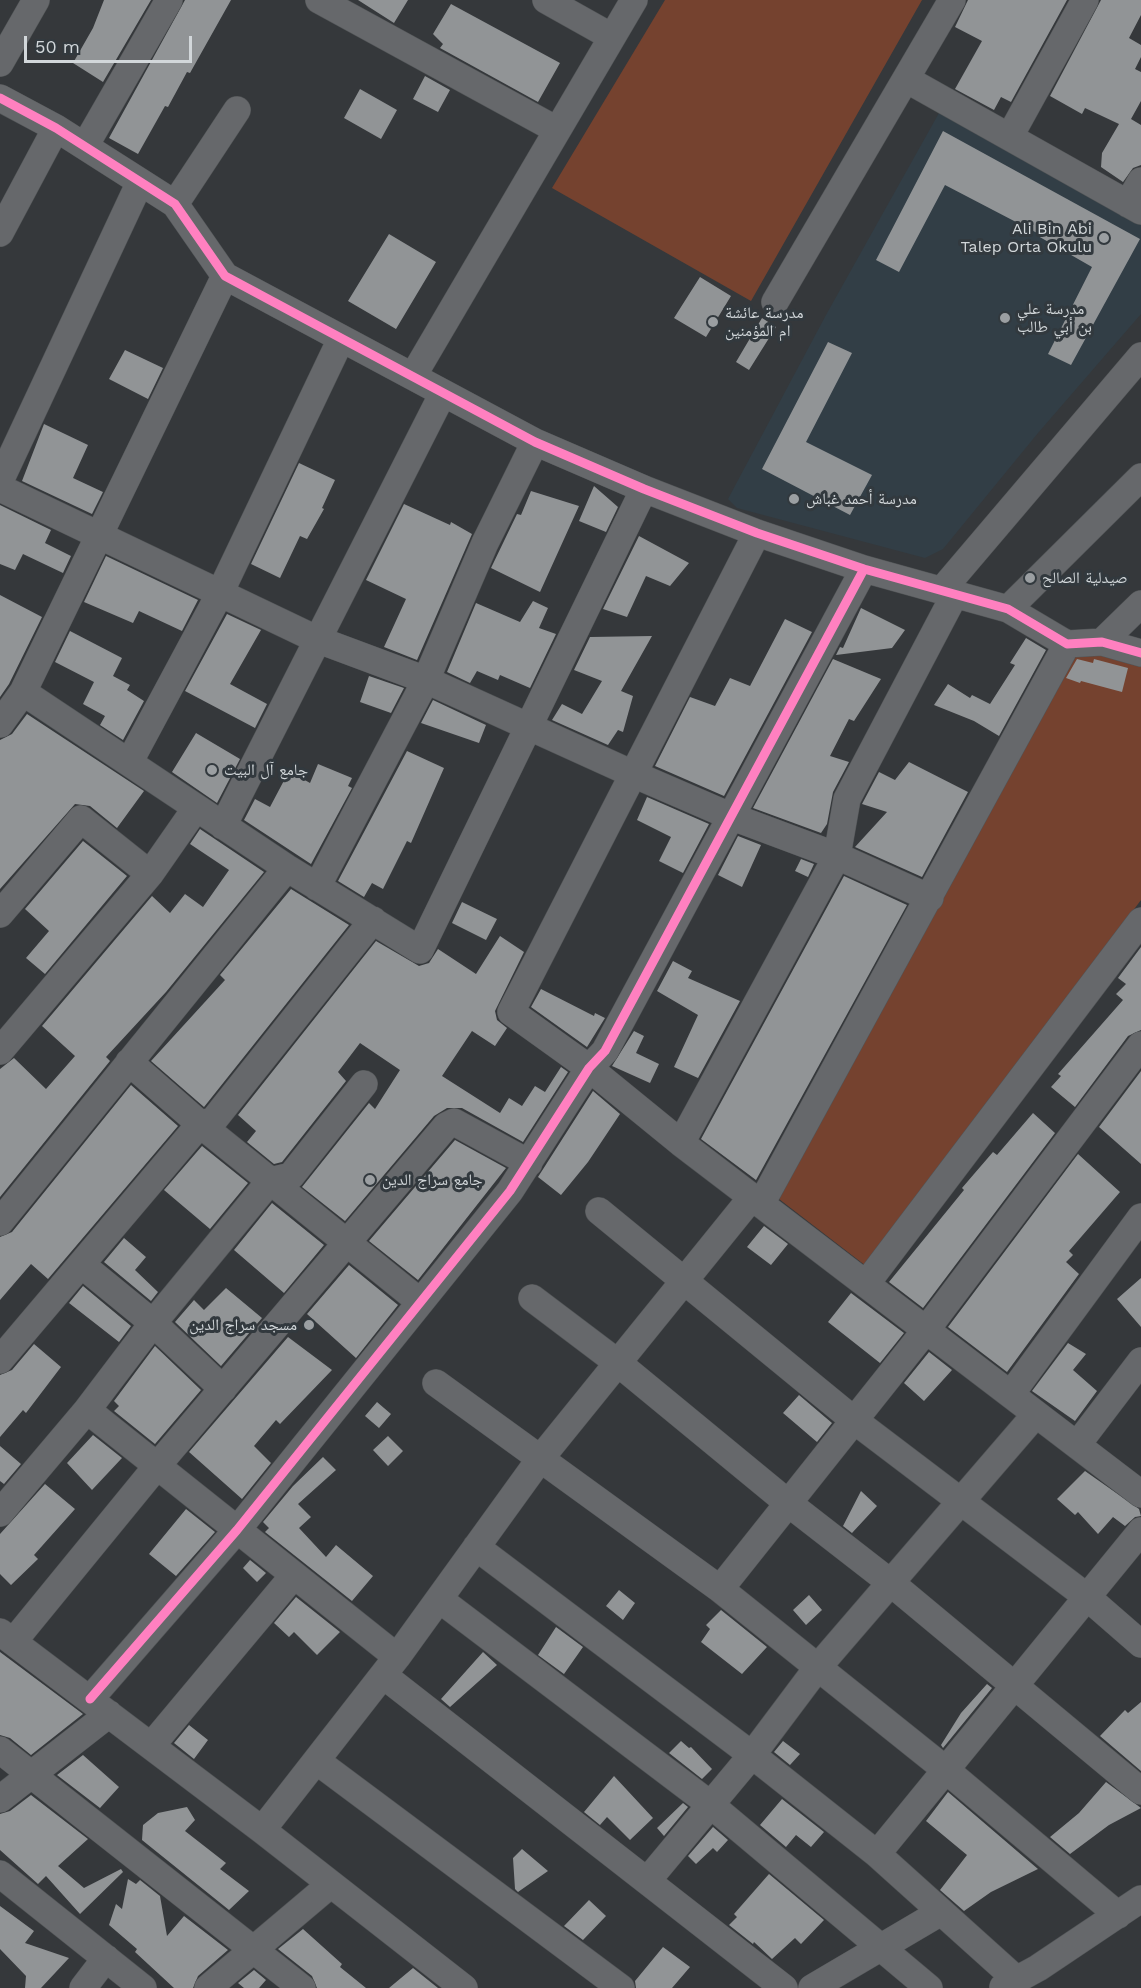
<!DOCTYPE html>
<html>
<head>
<meta charset="utf-8">
<style>
	body { margin:0 }
	#map { position:relative; width:1141px; height:1988px; overflow:hidden; background:#35383b; font-family:"Work Sans",sans-serif }
	canvas { display:block }
	.scale { position:absolute; left:24px; top:36px; width:168px; height:27px; box-sizing:border-box; border:3px solid #d2d7da; border-top:0; padding-left:8px; font-size:18px; line-height:21px; white-space:nowrap; color:#d2d7da; -webkit-text-stroke:4px #32393e; paint-order:stroke }
</style>
</head>
<body>
<div id="map">
<canvas width="1141" height="1988"></canvas>
<div class="scale">50 m</div>
</div>
<script>
const ctx = document.querySelector('canvas').getContext('2d');
ctx.lineJoin = 'round';
function paint(path, color) {
  ctx.fillStyle = color;
  ctx.fill(path, 'evenodd');
}
function stroke(path, color, width, dash) {
  ctx.strokeStyle = color;
  ctx.lineWidth = width;
  ctx.lineCap = dash ? 'butt' : 'round';
  ctx.setLineDash(dash || []);
  ctx.stroke(path);
}
function label(font, color, halo, rows, align = 'center') {
  ctx.font = font + ' "Work Sans","Noto Naskh Arabic",sans-serif';
  ctx.lineWidth = 6;
  ctx.setLineDash([]);
  ctx.textBaseline = 'middle';
  ctx.strokeStyle = halo;
  ctx.fillStyle = color;
  for (const [text, x, y, turn = 0] of rows) {
    ctx.save();
    ctx.translate(x, y);
    ctx.rotate((+turn || 0) * Math.PI / 180);
    ctx.textAlign = isNaN(turn) ? turn : align;
    if (halo) ctx.strokeText(text, 0, 0);
    ctx.fillText(text, 0, 0);
    ctx.restore();
  }
}
paint(new Path2D(`
	M939,113L1141,223V314L1038,433L943,549L925,558L737,508L728,499L826,315Z`), '#323e46');
paint(new Path2D(`
	M665,0H922L751,301L552,188Z
	M1068,644L1141,666V900L866,1266L779,1199Z`), '#75422f');
paint(new Path2D(`
	M104,0H151L103,82L73,63L93,28Z
	M185,0H231L190,73L187,72L168,107L165,106L138,154L109,138Z
	M358,0H408L394,23Z
	M968,0H1067L1011,102L1001,97L994,110L955,89L982,41L955,27Z
	M1101,0H1141V15L1129,38L1141,45V57L1135,69L1141,72V101L1131,119L1141,125V165L1133,168L1123,182L1101,167L1102,153L1119,124L1085,108L1082,114L1050,96Z
	M451,4L560,63L538,102L440,48L443,44L433,34Z
	M425,76L450,90L438,112L413,99Z
	M360,89L397,110L381,139L344,118Z
	M943,131L1140,239L1071,365L1048,354L1092,267L1038,236L1039,234L945,185L899,272L876,260Z
	M389,234L436,262L396,329L348,301Z
	M700,277L731,296L706,337L674,318Z
	M762,318L776,327L749,370L736,362Z
	M828,342L852,353L806,442L872,475L850,515L762,469Z
	M125,350L163,368L148,399L109,379Z
	M44,424L88,445L73,478L103,492L92,514L22,481Z
	M299,463L335,480L322,508L324,509L307,539L300,536L280,578L251,564Z
	M594,486L618,507L606,532L579,521Z
	M531,491L579,506L540,592L491,568L517,514L521,515Z
	M404,504L450,525L451,522L472,534L417,660L384,647L406,599L366,580Z
	M0,505L51,530L45,543L71,556L63,573L23,554L15,570L0,564Z
	M639,536L689,563L670,586L646,576L627,617L603,609Z
	M106,556L198,600L182,631L139,611L133,623L84,602Z
	M0,595L42,617L9,684L0,697Z
	M533,601L548,608L539,628L556,634L530,688L500,675L498,680L477,671L470,683L447,672L476,603L520,622Z
	M861,608L905,630L892,648L836,655L840,647L843,648Z
	M227,614L261,630L230,684L267,704L255,728L185,691Z
	M785,619L812,632L724,796L655,766L690,697L715,706L730,678L750,686Z
	M70,631L122,658L113,676L130,685L127,690L144,701L123,740L100,725L105,716L83,704L94,682L55,662Z
	M652,636L621,691L633,696L623,732L618,730L608,745L552,720L562,704L582,714L602,681L574,670L590,637Z
	M1026,638L1046,650L999,736L974,721L934,705L948,684L970,698L972,695L990,704L1015,665L1010,663Z
	M833,659L881,679L854,721L849,719L830,756L849,762L833,792L827,824L821,833L753,808Z
	M1077,659L1093,663L1094,659L1128,668L1122,692L1081,681L1080,683L1066,678Z
	M369,676L404,688L391,713L360,702Z
	M433,700L486,725L479,743L421,723Z
	M27,714L144,791L117,828L90,806L75,804L0,889V740L12,734Z
	M196,733L240,759L217,803L172,772Z
	M407,751L444,768L411,843L407,841L383,889L372,883L364,897L338,881Z
	M909,762L968,792L922,877L855,847L887,812L862,804L879,772L895,780Z
	M318,764L352,778L348,786L352,788L311,864L244,820L255,799L270,807L289,771L310,783Z
	M647,797L709,824L683,873L659,861L671,837L637,820Z
	M200,829L264,872L166,992L106,1057L110,1061L0,1197V1069L14,1058L46,1089L75,1056L42,1026L152,896L170,913L185,894L203,907L229,870L190,844Z
	M738,836L761,845L742,887L718,875Z
	M83,841L127,876L45,974L26,958L49,931L25,909Z
	M801,859L814,864L808,877L795,871Z
	M844,876L907,905L756,1180L701,1139Z
	M291,889L349,925L204,1107L151,1061L225,980L220,975Z
	M462,902L497,919L486,940L452,923Z
	M500,936L524,952L495,1011L497,1020L507,1028L495,1046L472,1031L442,1076L500,1113L509,1098L522,1106L535,1086L545,1092L561,1067L568,1072L523,1142L462,1108H447L434,1116L345,1221L302,1187L369,1103L375,1109L400,1070L360,1043L338,1072L346,1081L282,1162L274,1164L247,1142L256,1131L238,1115L376,941L419,966L429,963L438,949L476,974Z
	M1141,947V1030L1128,1036L1075,1107L1051,1087L1061,1076L1058,1074L1123,1000L1116,994L1126,984L1118,978Z
	M673,961L692,971L688,978L740,1001L698,1078L674,1067L698,1015L657,991Z
	M541,989L594,1016L595,1013L605,1018L587,1047L531,1007Z
	M634,1031L644,1036L636,1053L659,1064L650,1083L612,1066Z
	M1141,1071V1164L1099,1127Z
	M131,1085L178,1126L48,1279L31,1264L0,1300V1237L12,1232Z
	M593,1091L620,1114L588,1162L561,1195L538,1177Z
	M1033,1113L1055,1133L923,1308L889,1282L964,1190L962,1188L974,1174L993,1152L997,1155Z
	M455,1140L506,1168L418,1280L369,1241Z
	M202,1146L248,1183L210,1229L164,1190Z
	M1078,1154L1120,1192L1069,1251L1073,1255L1066,1262L1079,1274L1007,1372L948,1327Z
	M272,1203L324,1245L284,1293L234,1250Z
	M764,1226L788,1244L771,1265L747,1247Z
	M124,1238L146,1257L135,1270L158,1292L151,1301L104,1262Z
	M349,1265L398,1305L356,1358L307,1314Z
	M1141,1278V1327L1117,1299Z
	M83,1286L131,1326L119,1342L69,1303Z
	M226,1288L262,1318L221,1366L175,1322L194,1300L204,1310Z
	M851,1293L904,1333L880,1363L828,1322Z
	M288,1337L332,1370L280,1424L276,1420L254,1446L271,1463L242,1499L189,1452Z
	M1068,1343L1086,1354L1073,1370L1097,1391L1075,1421L1032,1391Z
	M34,1344L61,1367L26,1413L23,1410L0,1437V1375L12,1370Z
	M155,1346L201,1390L155,1444L114,1411L119,1406L114,1401Z
	M929,1352L952,1370L924,1401L904,1383Z
	M799,1395L832,1423L817,1442L783,1413Z
	M377,1402L391,1414L379,1428L365,1416Z
	M93,1435L122,1458L92,1490L67,1463Z
	M388,1436L403,1451L388,1466L373,1450Z
	M0,1446L21,1464L4,1484L0,1481Z
	M323,1457L336,1470L298,1504L311,1517L299,1528L326,1557L336,1545L373,1576L352,1601L265,1532L269,1528L263,1522L293,1486Z
	M1085,1471L1139,1509L1141,1516L1135,1517L1125,1526L1113,1517L1098,1534L1078,1512L1075,1515L1057,1499Z
	M45,1484L75,1509L34,1555L38,1559L11,1585L0,1574V1534Z
	M861,1491L877,1506L852,1533L843,1526Z
	M186,1509L215,1532L176,1576L149,1554Z
	M250,1560L266,1573L257,1582L243,1568Z
	M619,1590L635,1603L623,1620L606,1606Z
	M809,1595L822,1610L806,1625L793,1610Z
	M296,1597L340,1632L317,1655L294,1632L289,1637L274,1623Z
	M721,1610L767,1647L742,1674L701,1642L710,1629L706,1625Z
	M556,1627L583,1647L564,1674L538,1655Z
	M0,1652L83,1714L31,1755L10,1738L0,1735Z
	M483,1652L497,1665L450,1707L441,1699Z
	M987,1684L992,1688L943,1748L941,1745L961,1713Z
	M1141,1702V1771L1100,1736L1125,1710L1128,1713Z
	M189,1725L208,1740L194,1759L174,1743Z
	M681,1741L689,1748L691,1747L712,1769L702,1779L669,1753Z
	M783,1741L800,1754L790,1765L774,1752Z
	M83,1755L119,1787L100,1808L57,1775Z
	M614,1776L653,1818L630,1840L607,1817L600,1825L584,1812Z
	M1106,1782L1141,1808L1109,1825L1070,1854L1050,1837L1079,1813Z
	M948,1792L1038,1869L991,1892L964,1911L940,1890L967,1855L926,1821Z
	M31,1795L88,1839L58,1866L84,1888L121,1869L123,1872L80,1914L46,1876L38,1884L0,1850V1814L10,1811Z
	M782,1799L824,1832L811,1847L796,1835L786,1847L760,1825Z
	M683,1803L688,1807L664,1836L657,1828Z
	M187,1807L195,1820L185,1831L226,1863L220,1869L249,1891L229,1910L142,1840L143,1825L158,1813Z
	M713,1827L728,1840L717,1852L713,1848L696,1864L688,1856Z
	M522,1849L548,1871L518,1892L515,1889L513,1858Z
	M769,1874L824,1920L801,1944L795,1938L772,1959L754,1942L753,1944L729,1925L737,1917L734,1914Z
	M128,1879L136,1884L140,1880L160,1896L167,1936L184,1916L228,1950L198,1976L193,1988H174L135,1952L137,1949L109,1925L116,1904L122,1909Z
	M589,1900L606,1916L583,1940L564,1926Z
	M0,1906L34,1931L25,1943L69,1958L41,1988H25L26,1976L0,1949Z
	M303,1929L342,1964L340,1967L366,1988H317L312,1976L278,1949Z
	M663,1947L690,1967L672,1988H636L635,1981Z
	M413,1968L438,1988H389Z
	M254,1970L266,1980L259,1988H244L238,1983Z`), '#919496');
const minor = new Path2D(`
	M319,0L557,130
	M546,0L612,37
	M0,63L36,0
	M906,79L1141,211
	M0,98L56,128L175,204L225,276L535,442L644,489L757,533L864,569L1008,609L1067,644L1102,642L1141,653
	M1010,136L1085,0
	M85,146L169,0
	M175,204L237,110
	M1128,204L1141,181
	M0,233L56,128
	M775,302L952,0
	M413,376L634,0
	M0,481L140,182
	M0,488L316,639L426,680L633,774L730,816L837,856L930,898
	M757,533L511,1012L589,1068L681,1143L1141,1494
	M942,590L1141,356
	M1008,609L1141,477
	M1102,642L1141,604
	M23,692L287,868L420,950L644,489
	M0,724L23,692L225,276
	M130,761L219,595L341,339
	M223,826L443,393
	M317,887L426,680L485,543L535,442
	M0,914L81,819L150,874
	M0,1051L150,874L196,808
	M129,1062L200,1124L419,1301
	M681,1143L837,856L847,799L955,594
	M761,1204L1067,644
	M599,1211L855,1421L1087,1597L1141,1644
	M0,1222L287,868
	M82,1265L153,1323L223,1389
	M866,1284L1141,921
	M532,1298L618,1363L788,1503L891,1583L1141,1791
	M0,1360L200,1124L213,1121L373,920
	M436,1383L720,1589L946,1770L1118,1915
	M1011,1394L1141,1217
	M87,1410L153,1323L270,1181L291,1176L364,1084
	M1077,1445L1141,1361
	M0,1513L87,1410L397,1657L262,1830
	M476,1547L752,1755L877,1854L1017,1980
	M720,1589L926,1330L1141,1045
	M439,1599L711,1805L929,1988
	M0,1632L262,1830L464,1988
	M13,1642L157,1466L446,1126L454,1122L529,1163
	M397,1657L540,1459L752,1197
	M383,1675L784,1988
	M90,1699L237,1530L510,1191L589,1068L605,1051L864,569
	M151,1746L294,1575
	M0,1750L302,1988
	M318,1762L621,1988
	M0,1799L109,1714
	M877,1854L1141,1531
	M0,1874L143,1988
	M647,1881L752,1755L818,1667L1036,1414
	M1003,1987L1038,1968L1141,1899
	M83,1988L106,1958
	M208,1988L331,1884
	M812,1988L941,1912`);
stroke(minor, '#515456', 28);
stroke(minor, '#66686b', 27);
stroke(new Path2D(`
	M0,98L56,128L175,204L225,276L535,442L644,489L757,533L864,569L1008,609L1067,644L1102,642L1141,653
	M90,1699L237,1530L510,1191L589,1068L605,1051L864,569`), '#ff80c0', 9);
for (const [x, y, r, color] of [
	[1104,238,6,"#9b9fa2"],
	[1005,318,6,"#9b9fa2"],
	[713,322,6,"#9b9fa2"],
	[794,499,6,"#9b9fa2"],
	[1030,578,6,"#9b9fa2"],
	[212,770,6,"#9b9fa2"],
	[370,1180,6,"#9b9fa2"],
	[309,1325,6,"#9b9fa2"]
]) {
  const dot = new Path2D();
  dot.arc(x, y, r, 0, 2 * Math.PI);
  ctx.fillStyle = color;
  ctx.fill(dot);
  stroke(dot, '#32393e', 2);
}
label('16px', '#d2d7da', '#32393e', [
	["Ali Bin Abi",1092,229,"right"],
	["Talep Orta Okulu",1092,247,"right"],
	["مدرسة علي",1017,309],
	["بن أبي طالب",1017,327],
	["مدرسة عائشة",725,313],
	["ام المؤمنين",725,331],
	["مدرسة أحمد غباش",806,499],
	["صيدلية الصالح",1042,578],
	["جامع آل البيت",224,770],
	["جامع سراج الدين",382,1180],
	["مسجد سراج الدين",297,1325,"right"]
], 'left');
</script>
</body>
</html>
